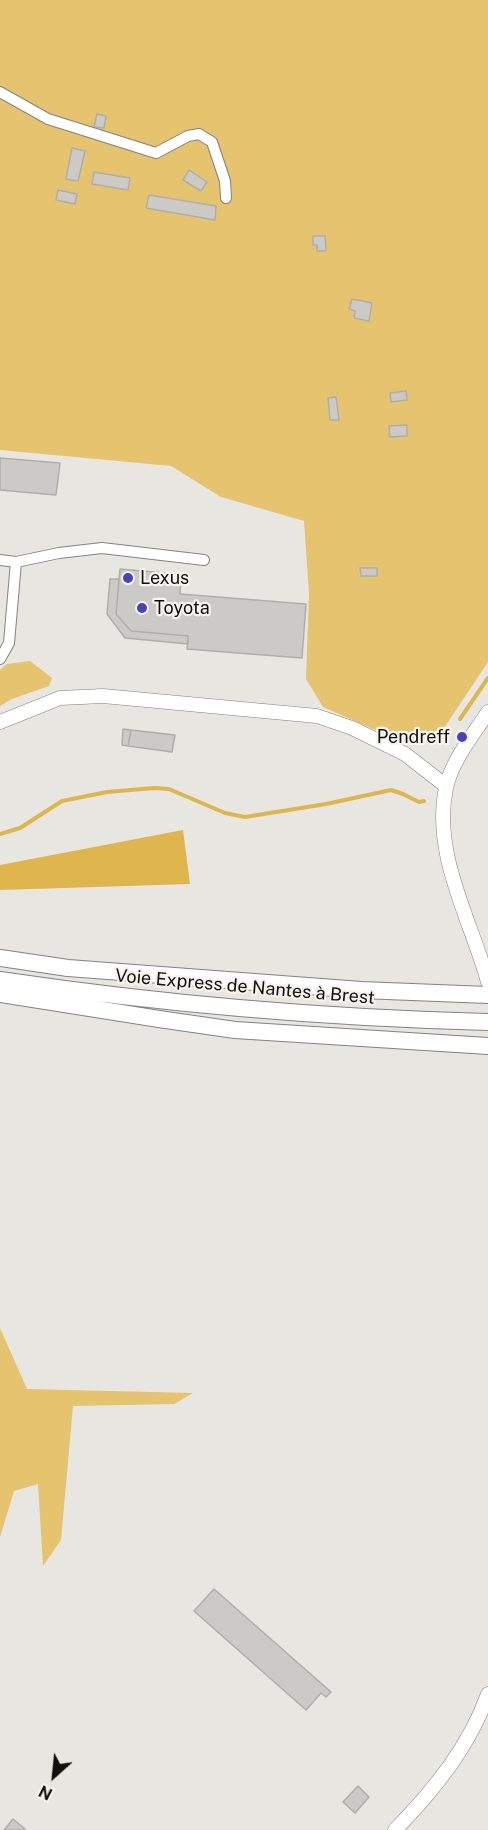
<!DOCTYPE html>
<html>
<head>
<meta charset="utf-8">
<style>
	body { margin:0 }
	#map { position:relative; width:488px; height:1830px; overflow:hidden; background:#e8e6e1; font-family:"Public Sans",sans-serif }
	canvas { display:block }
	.north { position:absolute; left:24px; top:1746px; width:60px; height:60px; -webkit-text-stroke:4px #f5f3ee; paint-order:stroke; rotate:207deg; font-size:16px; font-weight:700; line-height:24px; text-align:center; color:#100f0d }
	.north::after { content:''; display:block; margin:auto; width:21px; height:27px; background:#100f0d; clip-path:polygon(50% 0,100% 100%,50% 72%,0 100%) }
</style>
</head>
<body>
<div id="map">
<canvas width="488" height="1830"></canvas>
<div class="north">N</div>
</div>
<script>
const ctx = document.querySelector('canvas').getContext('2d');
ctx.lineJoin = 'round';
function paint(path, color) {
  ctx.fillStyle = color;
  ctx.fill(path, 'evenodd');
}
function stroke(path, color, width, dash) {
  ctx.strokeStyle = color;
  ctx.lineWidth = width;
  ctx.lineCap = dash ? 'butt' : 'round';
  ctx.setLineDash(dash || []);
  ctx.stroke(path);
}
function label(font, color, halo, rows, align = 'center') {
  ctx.font = font + ' "Public Sans",sans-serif';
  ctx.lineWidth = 4.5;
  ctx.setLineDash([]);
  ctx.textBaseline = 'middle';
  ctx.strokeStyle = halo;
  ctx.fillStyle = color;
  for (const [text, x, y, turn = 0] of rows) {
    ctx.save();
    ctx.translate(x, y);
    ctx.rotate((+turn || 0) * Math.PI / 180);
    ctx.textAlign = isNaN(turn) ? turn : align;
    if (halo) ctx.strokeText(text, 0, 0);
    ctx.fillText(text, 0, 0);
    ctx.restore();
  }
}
paint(new Path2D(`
	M0,0H488V662L438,737L403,742L323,707L306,679L309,594L304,521L221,497L171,466L0,450Z
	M30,661L52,678L49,686L12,699L0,706V670L7,664Z
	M0,1328L27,1389L193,1393L174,1404L73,1406L61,1540L43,1566L38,1484L14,1491L0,1537Z`), '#e5c36f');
paint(new Path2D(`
	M183,830L190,884L0,890V865Z`), '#deb64d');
stroke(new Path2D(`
	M460,719L488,678
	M0,834L20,828L62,801L107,792L154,788L169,789L225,813L245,817L326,804L391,790L403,794L419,802L424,801`), '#deb64d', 4);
const building = new Path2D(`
	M97,114L106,116L104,128L94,127Z
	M72,148L85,151L78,181L66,179Z
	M189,170L207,182L201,191L183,180Z
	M94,172L130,178L128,190L92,184Z
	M58,190L77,194L75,204L56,200Z
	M149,195L216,206L215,220L146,208Z
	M313,236H325L326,251H317V245H313Z
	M352,299L372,303L369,321L354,318L355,311L349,309Z
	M406,391L407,400L391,402L390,393Z
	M336,397L339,420H330L328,398Z
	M407,425V436L390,437L389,426Z
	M0,458L60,463L56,495L0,490Z
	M360,568H377V576H361Z
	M120,569L177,574L181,579L180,594L306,604L302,658L187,649L188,636L131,631L116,614Z
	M110,579H119L116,614L131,631L188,636V644L125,638L107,614Z
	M123,729L131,730L128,746L122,745Z
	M131,730L175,735L172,752L128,746Z
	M214,1589L331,1692L326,1697L321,1693L306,1710L194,1611Z
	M358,1786L369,1797L355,1813L343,1802Z
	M13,1819L25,1829L24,1830H4Z`);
paint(building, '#cccac6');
stroke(building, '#b0aeaa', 1.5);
const minor = new Path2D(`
	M0,92L48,119L156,153L188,136L199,134L212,142L225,181L226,198
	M0,560L16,562L59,553L102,548L204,560
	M0,659L9,643L16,562`);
const tertiary = new Path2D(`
	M488,712C473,735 452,760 446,788C432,854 471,920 488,982
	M0,722L60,698L103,696L317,716L352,728L405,754L446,786
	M395,1830C434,1790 469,1747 488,1694`);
const trunk = new Path2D(`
	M0,958L68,968L361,990L488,995
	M0,980C162,1004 324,1018 488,1022
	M0,994L159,1019L235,1030L488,1046`);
stroke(minor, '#84827e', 12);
stroke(tertiary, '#84827e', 15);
stroke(trunk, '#84827e', 18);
stroke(minor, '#fff', 10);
stroke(tertiary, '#fff', 14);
stroke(trunk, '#fff', 16);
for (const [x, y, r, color] of [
	[128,578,6,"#4744ba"],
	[142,608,6,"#4744ba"],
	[462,737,6,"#4744ba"]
]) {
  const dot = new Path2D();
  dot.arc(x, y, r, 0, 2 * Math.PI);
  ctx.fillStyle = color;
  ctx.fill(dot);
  stroke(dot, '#f5f3ee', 2);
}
label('18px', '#100f0d', '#f5f3ee', [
	["Lexus",140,578],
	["Toyota",154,608],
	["Pendreff",450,737,"right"]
], 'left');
label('18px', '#100f0d', '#f5f3ee', [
	["Voie Express de Nantes à Brest",245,987,5]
]);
</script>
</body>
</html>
